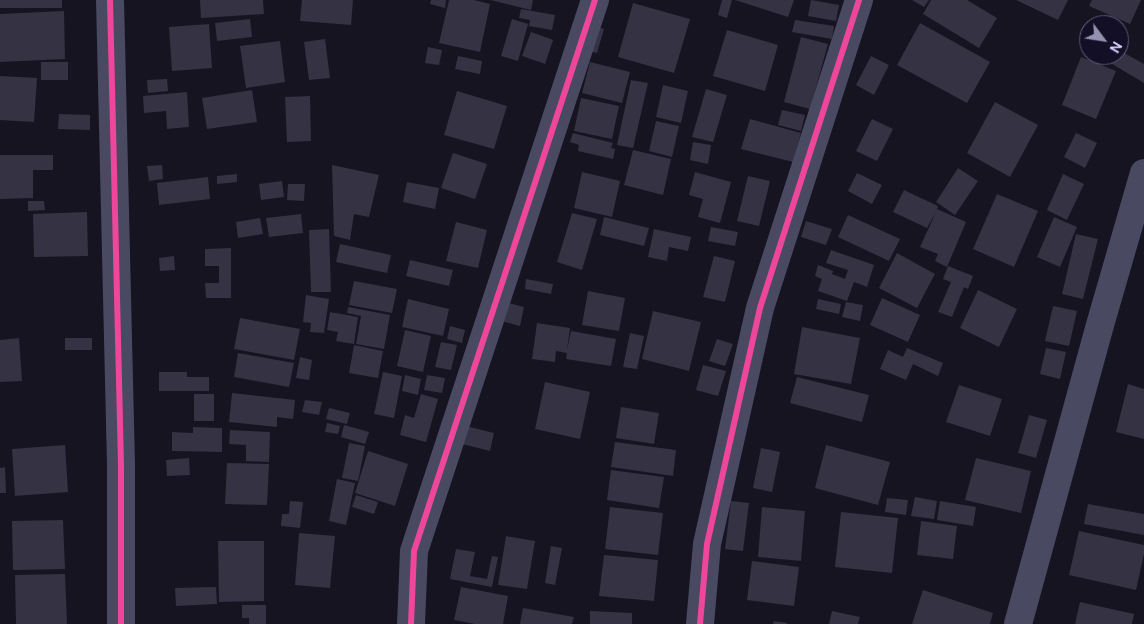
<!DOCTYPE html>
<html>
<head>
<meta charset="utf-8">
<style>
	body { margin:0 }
	#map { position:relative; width:1144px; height:624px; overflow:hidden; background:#161421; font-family:"DM Sans",sans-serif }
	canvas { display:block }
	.north { position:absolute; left:1079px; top:15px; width:50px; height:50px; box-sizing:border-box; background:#130f26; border:1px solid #625e7d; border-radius:50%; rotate:121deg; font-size:14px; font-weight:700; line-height:20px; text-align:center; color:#d9d4ff }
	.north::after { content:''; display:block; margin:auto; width:18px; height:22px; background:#9591b1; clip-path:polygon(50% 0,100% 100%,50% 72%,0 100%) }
</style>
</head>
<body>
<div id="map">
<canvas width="1144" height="624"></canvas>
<div class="north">N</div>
</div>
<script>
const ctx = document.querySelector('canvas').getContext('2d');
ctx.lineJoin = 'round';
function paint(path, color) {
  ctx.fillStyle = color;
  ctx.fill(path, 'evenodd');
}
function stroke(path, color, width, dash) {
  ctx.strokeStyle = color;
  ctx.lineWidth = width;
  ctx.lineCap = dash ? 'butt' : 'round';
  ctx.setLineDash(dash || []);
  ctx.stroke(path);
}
paint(new Path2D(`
	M0,0H62V8H0Z
	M200,0H263L264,14L201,18Z
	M302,0H353L351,25L300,21Z
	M431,0H446L445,8L430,4Z
	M449,0H474L490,4L480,52L439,43Z
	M490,0H533L531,10Z
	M722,0H732L727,18L718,15Z
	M735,0H794L788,17Z
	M811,0L839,5L836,21L808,16Z
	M912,0H929L924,7Z
	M931,0H967L997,18L979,48L923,14Z
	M1016,0H1068L1058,20Z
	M1092,0H1141L1130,24L1089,6Z
	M633,3L690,19L674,73L618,57Z
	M521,9L555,15L552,30L529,26L530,20L519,18Z
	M64,11L65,59L0,62V14Z
	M250,19L252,37L217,41L215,23Z
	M512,19L528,24L518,61L501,56Z
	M795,20L834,26L832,39L792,32Z
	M920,23L990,62L967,103L897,65Z
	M209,24L212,68L172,71L169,27Z
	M591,25L604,29L597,53L584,50Z
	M727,30L778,45L765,91L713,76Z
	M531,32L553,40L545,64L522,56Z
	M801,37L828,44L810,109L784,102Z
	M325,39L330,78L309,80L304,42Z
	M280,41L285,82L246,88L240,46Z
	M428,47L442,50L439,65L425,63Z
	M1119,50L1144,64V83L1097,55H1119Z
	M458,56L482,61L480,74L455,69Z
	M871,56L889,65L874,95L856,85Z
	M1081,57L1116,71L1096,119L1062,105Z
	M41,62H68V80H41Z
	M590,62L630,72L622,103L582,93Z
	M0,76L37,78L34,122L0,120Z
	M167,79L168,91L148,93L147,80Z
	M631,80L648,83L633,148L617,145Z
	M663,85L688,91L681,123L656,117Z
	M706,89L727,95L713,142L692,137Z
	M252,90L257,122L207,129L202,98Z
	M457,91L507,106L494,149L444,135Z
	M187,92L189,127L167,129L166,111L144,113L143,96Z
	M310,96L311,141L287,142L285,97Z
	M581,98L619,106L612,139L574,131Z
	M995,102L1038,125L1010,177L967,153Z
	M782,110L805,115L801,131L778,125Z
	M59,114L90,115V130L58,129Z
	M750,119L801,133L793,162L741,149Z
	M872,119L893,129L877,161L856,151Z
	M656,121L679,126L672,157L649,151Z
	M573,133L613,143L611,148L615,149L613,159L578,151L579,145L570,142Z
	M1076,133L1097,143L1085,168L1064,157Z
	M693,142L711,145L708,164L690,160Z
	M633,150L671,159L663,195L624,185Z
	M453,153L487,164L475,199L441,188Z
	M0,155H53V170H33V198L0,199Z
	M162,165L163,179L149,181L147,166Z
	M332,165L379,175L369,217L354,214L350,240L334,236Z
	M958,168L978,181L955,215L936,202Z
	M582,172L620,181L612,217L574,208Z
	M695,172L731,182L720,223L698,217L703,199L689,195Z
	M857,173L882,185L872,204L848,191Z
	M237,174V182L217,184V176Z
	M1063,174L1084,184L1067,220L1047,210Z
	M748,176L770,181L759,226L737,221Z
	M208,177L210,199L159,205L157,183Z
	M282,181L284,197L261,200L259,184Z
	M407,182L439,188L435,209L403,202Z
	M288,184H305L304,201L287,200Z
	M904,190L938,206L937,209L966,222L947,267L935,261L938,254L920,247L936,212L927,228L893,212Z
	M997,194L1038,211L1014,267L973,249Z
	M28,201H44L45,210L28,211Z
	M87,212L88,256L34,257L33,214Z
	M572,213L597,219L582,270L557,262Z
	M301,214L303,233L269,237L266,218Z
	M848,215L900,239L889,261L838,237Z
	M604,217L649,228L644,246L600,235Z
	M1054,217L1077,227L1060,267L1037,257Z
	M260,218L263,234L238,238L236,222Z
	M806,221L832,229L826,245L801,237Z
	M456,222L487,230L478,268L446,261Z
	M711,227L738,232L735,246L708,241Z
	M329,229L331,292H311L309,230Z
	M654,229L691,237L688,251L669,247L667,261L648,257Z
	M1076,234L1098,239L1083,299L1062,294Z
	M340,244L391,255L387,273L336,262Z
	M231,248V298H206L205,283H219V266H205V249Z
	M831,250L874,265L867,287L854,282L847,301L818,291L822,279L815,276L818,265L833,271L832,274L845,279L848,270L826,263Z
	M897,253L935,274L917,308L879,288Z
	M174,256L175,270L160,271L159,258Z
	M714,256L735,261L725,302L703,297Z
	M410,260L453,270L449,286L406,276Z
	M948,266L973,276L968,289L964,287L952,317L938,312L951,282L943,279Z
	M526,279L553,284L551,294L525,289Z
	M354,281L397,289L392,313L349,305Z
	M978,290L1017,309L999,347L960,328Z
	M588,291L625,298L619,331L582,325Z
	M306,295L329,299L324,333L310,332L311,323L303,322Z
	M882,298L920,315L908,342L870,325Z
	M408,299L449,309L443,336L402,327Z
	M818,299L841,304L839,314L816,309Z
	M505,302L524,307L520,326L501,321Z
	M846,302L863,305L860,321L842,317Z
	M1053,306L1077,311L1069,346L1045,341Z
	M348,307L390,315L384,349L356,344L361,316L347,313Z
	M653,311L701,322L689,371L642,359Z
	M330,312L358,317L354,344L336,341L338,332L327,330Z
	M240,318L300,329L294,360L234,349Z
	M537,323L570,328L567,350L571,331L616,339L611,366L566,359L567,353L556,351L555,362L532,359Z
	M450,326L465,330L462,343L447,339Z
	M802,327L860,338L851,384L794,374Z
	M405,330L431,336L423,372L397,366Z
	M630,333L644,336L637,369L623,367Z
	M19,338L22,381L0,382V340Z
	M65,338H92V350H65Z
	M717,339L733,344L725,366L709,361Z
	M441,342L457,345L451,370L435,367Z
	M354,345L383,351L378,378L349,373Z
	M907,348L943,363L938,376L913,364L906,380L880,369L888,350L903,357Z
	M1046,348L1066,352L1060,379L1040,374Z
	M238,353L294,363L289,387L234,377Z
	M300,357L312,360L309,380L296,378Z
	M703,365L726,371L718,396L696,390Z
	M159,372H187V377H209V391H159Z
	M383,372L402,376L394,418L374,414Z
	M405,375L421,379L418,395L402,391Z
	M427,375L445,378L442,393L424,390Z
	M797,377L869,395L862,422L790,403Z
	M545,382L590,392L580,439L535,429Z
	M1128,384L1144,389V439L1116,432Z
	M959,385L1002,399L990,436L946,422Z
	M232,393L295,400L293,419L277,417V427L229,422Z
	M194,394H214V421H194Z
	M421,394L438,399L426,442L400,435L405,415L414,418Z
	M305,400L322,402L319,415L302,412Z
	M621,407L659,413L654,444L616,438Z
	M329,408L350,413L347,424L326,419Z
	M1029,415L1047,420L1036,458L1018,453Z
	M327,423L340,426L338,434L325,432Z
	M344,425L369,432L365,444L341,437Z
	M466,426L494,433L490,451L462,444Z
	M193,427L222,428V452L172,451V432L193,433Z
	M230,430L270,432L269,462L246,461V445L229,444Z
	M615,442L676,450L673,476L611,467Z
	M349,443L365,446L358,481L342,478Z
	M65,445L68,492L15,496L12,449Z
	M826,445L890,462L878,505L815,488Z
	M761,448L780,452L772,492L753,488Z
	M368,451L408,464L395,506L355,493Z
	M189,458L190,475L167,476L166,460Z
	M976,458L1031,471L1021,513L965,500Z
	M227,463L269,464L267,505L225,504Z
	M5,467L6,493H0V468Z
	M611,470L664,477L659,508L607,500Z
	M337,479L355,483L346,525L329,521Z
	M356,495L378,502L374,514L352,507Z
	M915,497L937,501L934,519L911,516Z
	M887,498L908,500L906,515L885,512Z
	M290,501L303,502L300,528L281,526L282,514H289Z
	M731,501L749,503L743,551L725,549Z
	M940,501L976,507L973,526L937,520Z
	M1088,504L1144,514V535L1084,524Z
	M610,507L663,513L658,555L605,549Z
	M762,507L805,511L801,561L758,557Z
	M841,512L898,518L892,573L835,567Z
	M63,520L65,569L13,570L12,521Z
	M921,521L957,526L953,559L917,555Z
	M1079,531L1144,545V554L1136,590L1069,575Z
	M299,533L335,536L330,588L295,585Z
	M506,536L535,541L527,589L498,585Z
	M218,541H264V601L219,602Z
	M551,546L562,548L555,585L545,583Z
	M456,549L475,552L470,576L487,579L492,556L498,557L492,587L450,579Z
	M604,555L658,560L654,601L599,596Z
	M752,561L799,567L794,606L747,600Z
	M65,574L67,624H16L15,575Z
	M216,587L217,604L176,606L175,588Z
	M461,587L508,596L503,624H475L454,620Z
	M923,590L993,613L990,624H912Z
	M1080,602L1134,614L1132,624H1075Z
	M242,605H266V624H249V618H242Z
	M523,608L574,617L572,624H520Z
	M590,611L632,613V624H590Z
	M832,611L860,617L858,624H829Z
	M774,621L787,623V624H773Z`), '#343243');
stroke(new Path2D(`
	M110,0L121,465V624
	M411,624L414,551L595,0
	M700,624L707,544L760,308L859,0
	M1018,624L1100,325L1144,173`), '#4a4962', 28);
stroke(new Path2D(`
	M110,0L121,465V624
	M411,624L414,551L595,0
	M700,624L707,544L760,308L859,0`), '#ed469a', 6);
</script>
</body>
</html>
